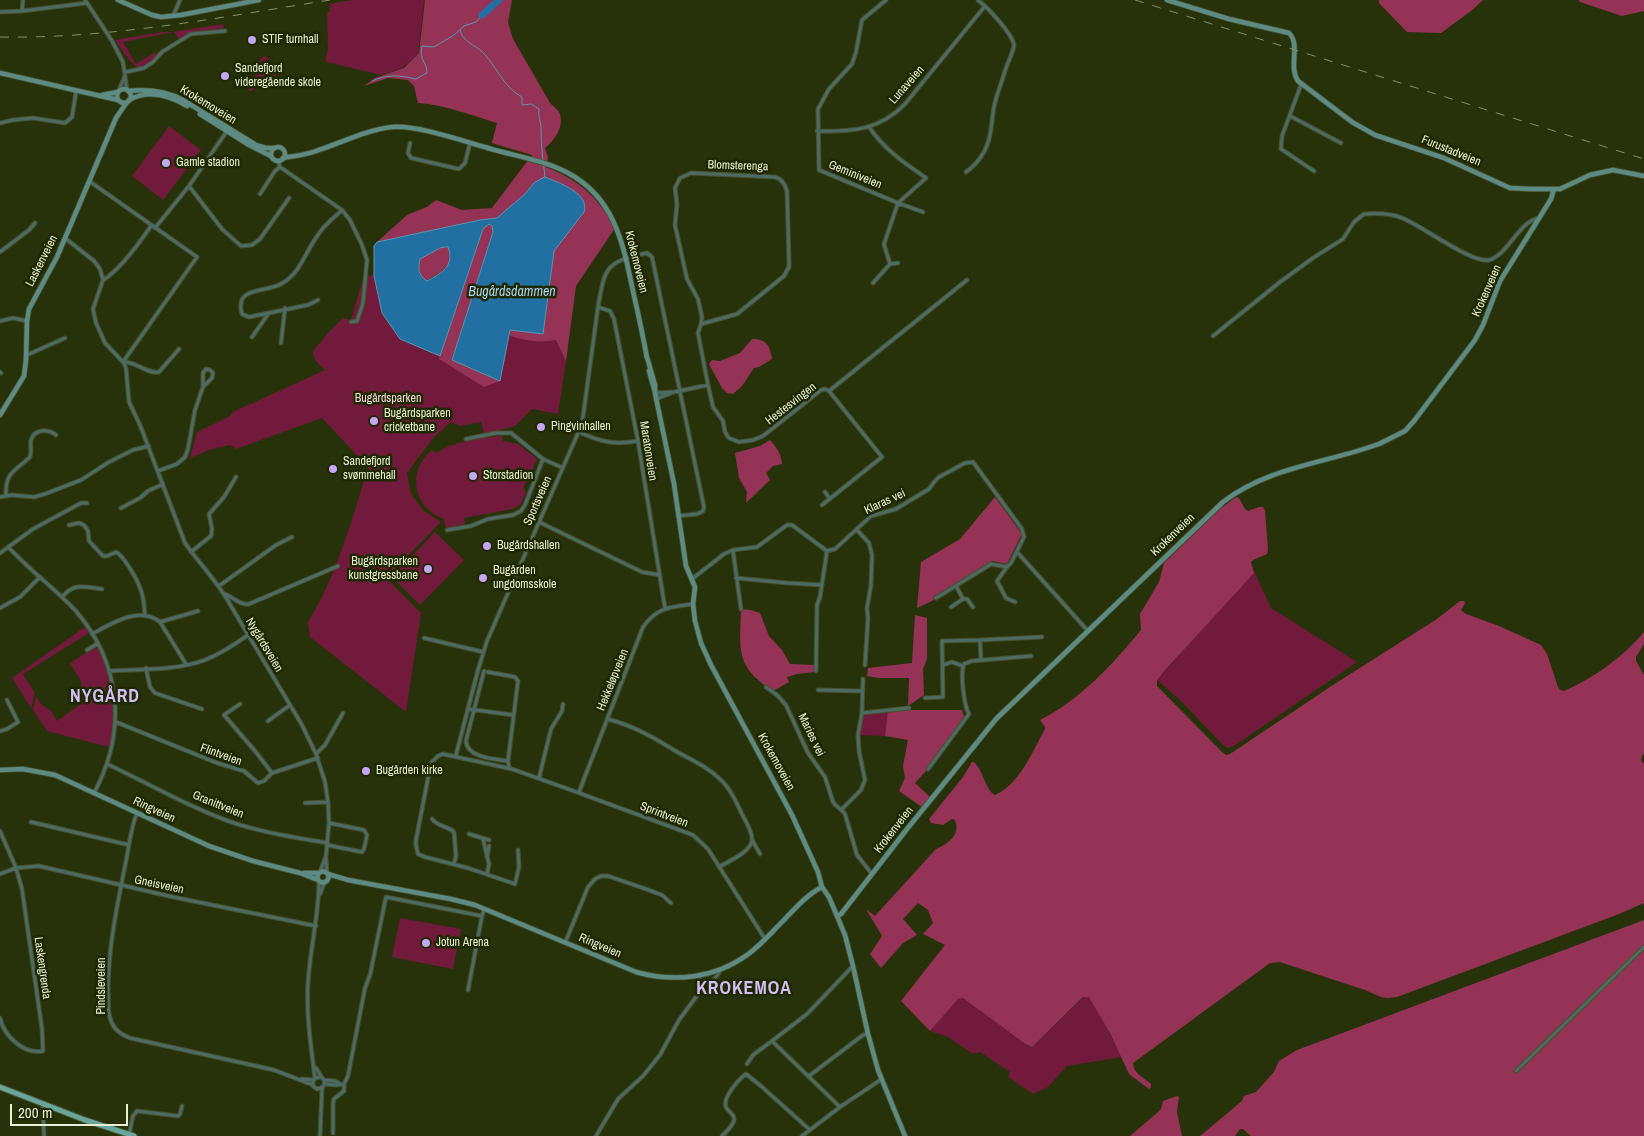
<!DOCTYPE html>
<html>
<head>
<meta charset="utf-8">
<style>
	body { margin:0 }
	#map { position:relative; width:1644px; height:1136px; overflow:hidden; background:#28320a; font-family:"Archivo Narrow",sans-serif }
	canvas { display:block }
	.scale { position:absolute; left:10px; top:1104px; width:118px; height:22px; box-sizing:border-box; border:2px solid #e7f0d4; border-top:0; padding-left:6px; font-size:15px; line-height:18px; white-space:nowrap; color:#e7f0d4; -webkit-text-stroke:4px #1f2801; paint-order:stroke }
</style>
</head>
<body>
<div id="map">
<canvas width="1644" height="1136"></canvas>
<div class="scale">200 m</div>
</div>
<script>
const ctx = document.querySelector('canvas').getContext('2d');
ctx.lineJoin = 'round';
function paint(path, color) {
  ctx.fillStyle = color;
  ctx.fill(path, 'evenodd');
}
function stroke(path, color, width, dash) {
  ctx.strokeStyle = color;
  ctx.lineWidth = width;
  ctx.lineCap = dash ? 'butt' : 'round';
  ctx.setLineDash(dash || []);
  ctx.stroke(path);
}
function label(font, color, halo, rows, align = 'center') {
  ctx.font = font + ' "Archivo Narrow",sans-serif';
  ctx.lineWidth = 5;
  ctx.setLineDash([]);
  ctx.textBaseline = 'middle';
  ctx.strokeStyle = halo;
  ctx.fillStyle = color;
  for (const [text, x, y, turn = 0] of rows) {
    ctx.save();
    ctx.translate(x, y);
    ctx.rotate((+turn || 0) * Math.PI / 180);
    ctx.textAlign = isNaN(turn) ? turn : align;
    if (halo) ctx.strokeText(text, 0, 0);
    ctx.fillText(text, 0, 0);
    ctx.restore();
  }
}
paint(new Path2D(`
	M352,0H424L418,54L402,68L381,75L327,62L325,59L328,50L327,13L330,11V4Z
	M224,24L222,30L189,33L179,40L174,32L123,42L136,64L154,53L157,54C154,60 145,66 138,68L130,61L115,40L163,32H172Z
	M266,56L278,74L250,92L248,89L251,88L261,58Z
	M169,126L201,150L163,200L132,176Z
	M364,275L374,276L382,313L400,339L500,381L508,335L556,340L566,361L558,414L532,409L515,426L484,434L481,422L460,426L451,422L433,438L407,473L411,494L424,511L441,522L386,578L421,613L406,712L310,637L308,622C337,575 352,520 368,467L322,418L236,449L230,445L209,450L190,458L197,432L230,416L233,412L325,370C319,364 313,360 313,351L327,334L343,318L351,320Z
	M502,436L503,441L518,444L537,459L523,489L526,493L521,504L512,509L464,518L465,524L446,528L444,519C413,508 406,471 432,450L436,453C454,441 481,438 502,436Z
	M435,532L464,560L420,605L392,577Z
	M1254,571L1271,608L1357,662L1234,746L1228,748L1224,746L1181,701L1157,680Z
	M85,627L89,633L23,674L35,693L31,708L12,678Z
	M94,648L98,649L100,652C112,680 120,717 109,747L47,731L33,710L36,696L41,704L51,711L57,721L85,701L79,690L82,683L70,663Z
	M888,710L885,736L858,735L862,713Z
	M400,918L461,929L453,969L392,957Z
	M1085,996L1089,997L1092,1000L1122,1057L1067,1066L1048,1087L1033,1094L1008,1077L1010,1072L980,1052L973,1054L948,1037L930,1031L958,999L963,998L1024,1043L1032,1047Z`), '#711a3c');
paint(new Path2D(`
	M425,0H512L508,22L513,39L550,103C553,106 557,109 559,112C565,126 555,140 545,148L548,157L546,167C580,181 597,196 615,228L576,286L566,361L556,340C539,343 524,341 508,335L510,330L543,334L554,251L584,212L534,183L525,194L497,218L480,220L377,242L407,215L427,207L436,200L462,210L492,208L532,155L492,143L497,123C471,115 445,105 418,103L414,86L408,80L388,78L364,86L375,78L404,68L419,53Z
	M1379,0H1483L1471,11L1441,33L1407,32L1379,3Z
	M1579,0H1644V11L1622,16L1580,2Z
	M489,224L492,226L493,232L452,360L500,381L484,387L439,359L483,229Z
	M448,247C455,266 442,272 426,281C418,275 418,269 420,259L440,248Z
	M752,339C767,339 770,346 772,359L759,367L754,368L742,386L733,394L727,393L722,388L709,364L712,360L720,361L740,353Z
	M770,440C777,448 781,454 782,464L773,466L766,473L770,480L746,503L747,492L739,478L735,453L760,446Z
	M995,497L1022,534L1007,564L992,561L934,600L917,608L921,562L960,539Z
	M1236,497L1239,498L1245,509L1248,511L1259,507H1263L1265,511L1268,549L1267,554L1253,560L1251,562L1254,573L1167,668L1157,680V686L1222,752L1226,755L1230,754L1333,685L1437,619L1460,601H1464L1465,603L1461,610L1466,614L1499,626L1541,645L1547,654L1558,687L1560,690L1564,691C1594,678 1623,657 1644,632V644L1636,657V661L1644,675V753L1642,756L1641,760L1644,764V903L1619,914L1397,997L1387,998L1381,997L1365,990L1289,965L1280,962L1270,963L1133,1063C1133,1073 1144,1078 1151,1084V1087L1149,1089L1129,1074L1111,1035L1089,997H1083L1032,1047L1024,1043L963,998L958,999L930,1031L901,1001L945,945L923,934L933,923L928,910L918,903L903,919L917,935L903,943L881,968L870,954L882,936L866,909L875,916L936,849C948,844 961,835 955,820L952,819L943,825L931,823L929,819L963,777L972,762H974C984,772 986,791 995,795C1020,784 1032,752 1045,729V727L1040,720C1080,700 1113,664 1141,630L1140,614L1159,582L1164,563L1220,509Z
	M741,609L750,610L760,613L769,636L782,650L790,664L815,665L814,672L797,674L787,677L789,682L773,691C735,666 740,651 741,609Z
	M915,615L927,618V659L923,669L924,695L908,706L909,678H879L867,676L868,668L912,663Z
	M888,710H962L965,720L928,769L915,783L930,797L922,807L899,791L905,778L903,766L908,740L885,736Z
	M1644,920V1136H1251L1243,1129H1240L1235,1136H1200L1242,1101L1244,1096L1256,1092L1274,1072L1279,1061L1297,1050Z
	M1177,1096L1179,1097L1177,1112L1182,1136H1130L1158,1112L1161,1109L1163,1101Z`), '#953356');
const water = new Path2D(`
	M545,177C559,183 590,193 584,212L554,251L543,334L510,330L500,381L452,360L493,232L492,226L489,224L483,229L440,356L400,339L382,313L374,276V246L377,242L480,220L497,218L525,194L534,183ZM448,247C455,266 442,273 427,281C418,275 418,269 420,259L440,248Z`);
paint(water, '#2170a1');
stroke(water, '#5c96b0', 1);
stroke(new Path2D(`
	M460,30C463,41 471,43 479,49C496,63 502,87 522,97V105L531,104L539,109C538,118 541,122 541,128C541,145 543,161 545,177
	M372,81C388,74 398,75 416,79L427,73C427,61 419,62 422,46L434,47L454,35L464,26L476,22L482,15`), '#5c96b0', 1);
stroke(new Path2D(`
	M482,15L499,0`), '#2170a1', 7);
const street = new Path2D(`
	M85,0L103,27
	M22,11L23,0
	M0,12L22,11L87,3
	M173,16L180,0
	M112,41L123,62L127,90
	M126,72L144,68L153,62L162,52L191,34L225,31
	M1301,85L1282,136L1281,149L1314,171
	M118,92L125,76
	M1290,116L1341,143
	M0,123L13,120L33,118L65,123L72,117L76,92
	M869,127C885,150 903,162 926,178L898,203L819,170L818,109L829,89L852,64L856,52L862,20L886,0
	M817,131C852,132 880,130 905,104L985,6
	M410,143L408,153L411,158L459,169L465,163L470,143
	M278,161L280,167L342,210L350,220L362,245L367,260L363,303L357,321L351,322
	M966,172C973,167 980,159 984,152C992,138 991,122 994,107C996,96 1001,85 1004,74C1006,66 1014,51 1014,45C1012,33 987,7 978,0
	M89,181L197,257L123,362C136,361 146,374 159,372L179,349
	M189,186L222,229L241,246L252,245L260,239L289,198
	M260,194L275,171L280,167
	M155,228L189,186L227,131
	M65,238L94,261L100,269L103,280L93,309L96,323L105,343L123,362L126,368L129,402L140,425L185,543C199,563 216,580 228,601L302,725L316,754L325,782L328,802L329,823L326,856L320,872
	M0,252L29,230L35,223
	M890,264L884,244L898,203L923,212
	M103,280C120,270 140,242 151,226
	M873,283L890,264L898,263
	M318,300L308,305L249,317L242,314C234,286 265,293 281,284C301,273 305,252 318,235C324,225 334,218 342,210
	M598,307L610,311L614,319L638,441L665,608
	M0,321L13,318L27,321
	M701,324L737,314L784,276L789,267V261L787,191C785,184 782,179 775,177L691,173L680,178L675,188L677,204L675,225L687,279L698,299L702,317L701,324L698,333L708,385
	M1213,336L1280,282L1313,258L1343,239L1354,222L1364,214C1377,213 1390,213 1402,218C1421,225 1472,264 1489,260C1508,255 1519,221 1539,218
	M252,337L269,313
	M281,343L285,308
	M27,355L65,338
	M0,372L1,373
	M829,391L967,280
	M655,393L674,392L708,385L713,407L723,421L725,432L729,438L739,442L753,440L763,436L821,390L825,389L829,391L882,457L822,505
	M656,399L671,393
	M579,432C601,442 614,445 638,441
	M466,439L496,433H511L543,459L563,468
	M158,471L177,464L185,457L188,449L195,410L203,387L212,378L213,373L210,370L206,369L203,373V387
	M825,492L830,499
	M6,496C5,472 14,472 30,457C32,451 30,445 31,440C35,428 49,429 56,435
	M0,497L12,495L34,497L45,494L81,480L109,462L133,450L149,446
	M121,508L140,498L148,491L163,484
	M539,522L642,572L660,575
	M69,525L79,523L84,525L88,531L89,541L103,556H107L116,552C123,555 137,579 140,588C144,596 144,606 145,615
	M447,530L471,526L488,519L513,515L521,511L525,505L543,459
	M857,530L869,543L872,555L871,585L867,608L868,618L865,665
	M8,547C19,558 30,569 42,579C53,589 65,599 75,610C122,664 127,732 94,793
	M733,551L741,609
	M191,552L211,536L212,529L209,514L224,497L236,477
	M1017,552L1088,631
	M0,553L33,529L81,503H87
	M1007,567L997,581L1006,598L1015,602
	M736,578L788,583L822,585
	M692,579L724,554L733,550L757,547L787,525H792L827,551L835,549L871,516L896,509L929,489L934,482L939,477L965,463L973,462L1022,529L1024,537L1011,563L1007,567L991,564L936,598
	M219,586L276,545L292,537
	M956,586L963,599
	M225,594C233,597 241,606 249,604L338,566
	M62,597C75,582 84,587 102,589
	M951,607L963,599H967L973,607
	M0,608L20,597L40,577
	M160,622L198,611
	M92,634C111,624 139,605 160,622L186,664
	M424,638L483,652
	M87,650L97,644
	M981,660L980,640L1042,637
	M943,665L952,662L963,666
	M146,668L150,687L155,693L202,709
	M109,671C140,669 175,671 205,660C220,654 234,645 248,635
	M484,671L466,741C467,758 495,759 508,761
	M816,671L817,605L820,597L827,551
	M488,672L515,677L518,681L508,761L509,768
	M766,687L777,695L786,705L808,753L825,777L833,802C837,808 842,809 845,814L857,855L872,874
	M818,690L862,691
	M925,698L943,697L942,641L980,640
	M240,704L224,715L255,751L272,773
	M468,709L513,715
	M862,713L909,708
	M607,719C633,725 656,739 679,753C694,761 709,768 721,780C731,789 737,804 743,816C747,823 753,833 752,841C749,853 729,861 719,867
	M268,721L290,705
	M116,722L217,763L244,771L258,783L264,781L272,773L318,758
	M0,731L7,729L18,722L7,700
	M316,754L325,745L343,713
	M456,755L478,670L487,641L582,424L598,307C605,266 606,262 647,253L652,257L704,507L703,511L697,514L678,516
	M107,764C150,784 192,809 237,824C266,833 297,838 328,843
	M928,769L969,714C964,705 960,674 964,664L972,661L1031,656
	M539,778L551,729L562,711L563,704
	M579,792L643,627C657,607 671,607 693,604
	M305,803L328,802
	M842,809L861,790L865,780L859,751L858,735L862,713L863,679
	M137,813C130,829 129,849 125,866C117,907 108,948 108,991C109,1000 107,1009 110,1018C113,1029 120,1034 130,1038L274,1070L313,1085
	M432,819C438,827 448,826 454,832L456,856L454,864
	M31,822L129,845
	M0,831L16,868L22,889L42,1029L43,1051C24,1055 4,1036 0,1018
	M469,834L489,840
	M483,839L489,864L487,874
	M752,840L760,854
	M327,845L362,852L364,849L367,835L364,830L329,823
	M518,850L519,867L515,884L468,868L425,857L418,854L416,846V840L431,763L438,756L443,754L512,769L571,790L693,835L708,849L765,939
	M487,857L489,846
	M326,859L327,873
	M0,874L16,868L39,866L173,897L316,926
	M320,894L325,881
	M565,943L588,887L595,879L601,876H608L643,888L662,895L671,903
	M700,984C710,984 716,980 720,970
	M468,990L482,916
	M772,1041L807,1014L853,966
	M747,1064L753,1055L772,1041L840,1107
	M316,1068L325,1082L323,1087L317,1089L313,1086V1082L315,1078L320,1077
	M1516,1071L1644,947
	M809,1076L863,1035L868,1034
	M315,1078C311,1047 306,1015 308,983C310,949 319,915 319,881
	M302,1079L314,1080
	M324,1080L335,1081L340,1084
	M325,1084L336,1085L344,1084
	M43,1104L44,1136
	M333,1133V1103L334,1099L344,1091V1084L348,1076L365,988L370,975L386,897L482,916L484,910
	M129,1135L133,1116L137,1111L178,1116L180,1114L182,1106
	M320,1136L322,1088
	M596,1136L618,1099L643,1076L660,1055L679,1020L699,993L700,989L699,976
	M722,1136C726,1132 733,1126 734,1120C735,1114 728,1112 726,1107C722,1098 739,1079 746,1074L761,1086L810,1130
	M802,1136L840,1107L882,1079`);
const secondary = new Path2D(`
	M118,0L152,15L161,17L181,15L259,0
	M1167,0L1229,19L1289,33C1301,45 1288,66 1298,81L1352,122L1375,135L1444,158L1510,188L1530,189H1560L1590,175L1613,170L1644,176
	M0,73L118,100
	M117 96a7 7 0 1 1 14 0a7 7 0 1 1-14 0Z
	M128,91C147,89 166,91 183,100L256,145L266,148H275
	M102,95L118,92
	M129,100C149,89 169,95 187,106
	M200,114L249,145L271,156
	M271 154a7 7 0 1 1 14 0a7 7 0 1 1-14 0Z
	M283,158C294,156 306,155 316,151C341,143 366,130 392,127C418,125 463,141 488,148C514,156 544,160 568,173C615,198 623,244 633,291C638,313 643,336 647,358
	M647,357L655,385V393L674,484L686,566L695,587L693,604L695,621L701,643L711,665L792,815L818,872L822,887L829,897L845,935L853,966L868,1034L878,1070L905,1136
	M649,371L655,392
	M0,415L24,376L26,360L27,321L29,309L57,257L116,118L127,102
	M0,770L23,769L55,775L209,846L253,861L300,873L318,880
	M317.5 877a5.5 5.5 0 1 1 11 0a5.5 5.5 0 1 1-11 0Z
	M304,873H319
	M328,874L348,880L451,899L475,905L636,972C675,983 715,978 747,955C760,946 770,934 781,923C793,911 806,895 822,887
	M837,916L841,914L907,829L996,719L1223,502C1268,467 1327,463 1379,444L1405,431L1414,421L1475,340L1483,325L1500,281L1551,199L1554,189`);
const primary = new Path2D(`
	M0,1087L85,1120L134,1136`);
stroke(street, '#47502a', 5);
stroke(secondary, '#47502a', 6);
stroke(primary, '#47502a', 7);
stroke(street, '#4d6a64', 3);
stroke(secondary, '#5d8b83', 4.5);
stroke(primary, '#69a59a', 5);
stroke(new Path2D(`
	M1135,0L1644,159
	M0,37C111,39 221,17 330,0`), '#858e6c', 1, [9, 9]);
const streetBridge = new Path2D(`
	M103,27L112,41`);
stroke(streetBridge, '#47502a', 5, []);
stroke(streetBridge, '#4d6a64', 3);
for (const [x, y, r, color] of [
	[252,40,5,"#c3a7f2"],
	[225,76,5,"#c3a7f2"],
	[166,163,5,"#c3a7f2"],
	[374,421,5,"#c3a7f2"],
	[541,427,5,"#c3a7f2"],
	[333,469,5,"#c3a7f2"],
	[473,476,5,"#c3a7f2"],
	[487,546,5,"#c3a7f2"],
	[428,569,5,"#c3a7f2"],
	[483,578,5,"#c3a7f2"],
	[366,771,5,"#c3a7f2"],
	[426,943,5,"#c3a7f2"]
]) {
  const dot = new Path2D();
  dot.arc(x, y, r, 0, 2 * Math.PI);
  ctx.fillStyle = color;
  ctx.fill(dot);
  stroke(dot, '#1f2801', 2);
}
label('12px', '#e7f0d4', '#1f2801', [
	["STIF turnhall",262,40],
	["Sandefjord",235,69],
	["videregående skole",235,83],
	["Gamle stadion",176,163],
	["Bugårdsparken",384,414],
	["cricketbane",384,428],
	["Pingvinhallen",551,427],
	["Sandefjord",343,462],
	["svømmehall",343,476],
	["Storstadion",483,476],
	["Bugårdshallen",497,546],
	["Bugårdsparken",418,562,"right"],
	["kunstgressbane",418,576,"right"],
	["Bugården",493,571],
	["ungdomsskole",493,585],
	["Bugården kirke",376,771],
	["Jotun Arena",436,943]
], 'left');
label('12px', '#e7f0d4', '#1f2801', [
	["Lunaveien",907,85,-49],
	["Krokemoveien",208,105,31],
	["Furustadveien",1451,151,22],
	["Blomsterenga",738,166,2],
	["Geminiveien",855,175,22],
	["Laskenveien",42,261,-63],
	["Krokemoveien",636,262,76],
	["Krokenveien",1487,291,-66],
	["Hestesvingen",791,404,-38],
	["Maratonveien",648,451,81],
	["Sportsveien",538,501,-66],
	["Klaras vei",885,502,-25],
	["Krokenveien",1173,535,-44],
	["Nygårdsveien",264,645,59],
	["Hekkeløpveien",613,680,-68],
	["Maries vei",811,735,64],
	["Flintveien",221,755,20],
	["Krokemoveien",776,762,61],
	["Granittveien",218,805,22],
	["Ringveien",154,810,25],
	["Sprintveien",664,815,21],
	["Krokenveien",894,830,-52],
	["Gneisveien",159,885,12],
	["Ringveien",600,946,23],
	["Laskengrenda",42,968,82],
	["Pindsleveien",102,986,-90]
]);
label('12px', '#f4d8df', '#1f2801', [
	["Bugårdsparken",388,399]
]);
label('italic 14px', '#a6d2f3', '#1f2801', [
	["Bugårdsdammen",512,292]
]);
ctx.letterSpacing = '1px';
label('bold 18px', '#d3bef6', '#1f2801', [
	["NYGÅRD",105,697],
	["KROKEMOA",744,989]
]);
ctx.letterSpacing = '0px';
</script>
</body>
</html>
